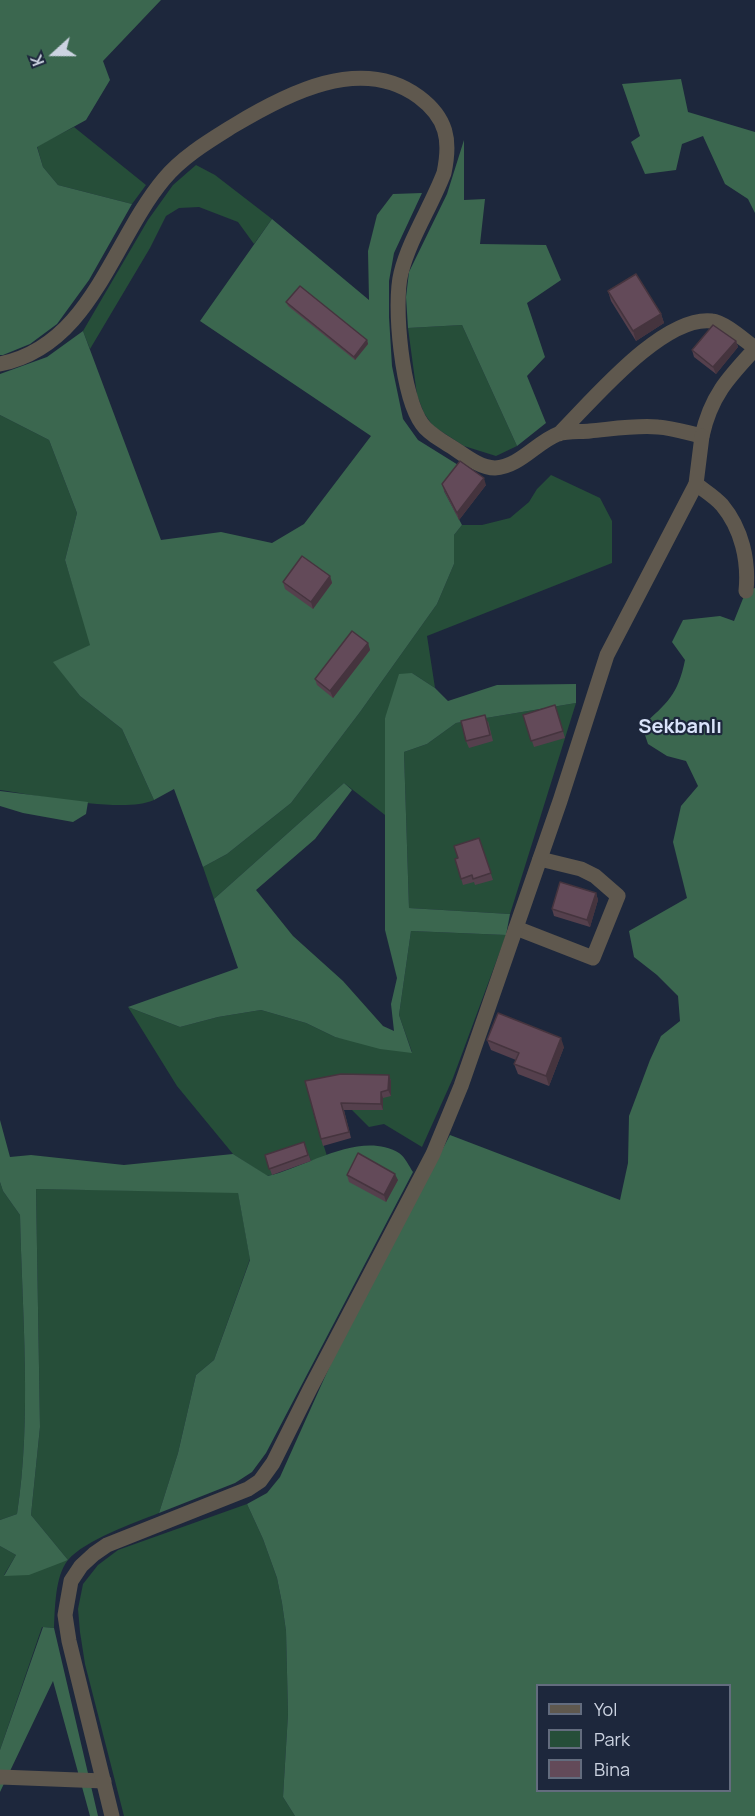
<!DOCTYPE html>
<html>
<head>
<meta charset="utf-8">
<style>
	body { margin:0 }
	#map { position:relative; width:755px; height:1816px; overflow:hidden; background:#1d273c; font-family:Manrope,sans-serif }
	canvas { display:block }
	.legend { position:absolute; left:536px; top:1684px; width:195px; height:108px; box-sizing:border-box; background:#1d273c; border:2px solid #636c7e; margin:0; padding:8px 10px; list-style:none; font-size:18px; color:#ccd3e1 }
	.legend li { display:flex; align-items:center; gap:12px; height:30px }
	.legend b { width:30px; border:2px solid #636c7e }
	.north { position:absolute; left:24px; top:24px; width:60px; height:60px; -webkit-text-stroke:4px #1d273c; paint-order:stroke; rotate:249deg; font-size:16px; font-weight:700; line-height:24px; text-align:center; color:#ccd3e1 }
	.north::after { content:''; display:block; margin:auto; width:21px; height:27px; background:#ccd3e1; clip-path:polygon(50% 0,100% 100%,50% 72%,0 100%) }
</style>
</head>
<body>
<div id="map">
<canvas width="755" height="1816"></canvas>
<ul class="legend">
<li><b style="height:8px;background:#5f584e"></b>Yol</li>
<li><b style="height:16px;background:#264e39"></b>Park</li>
<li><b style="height:16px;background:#634a59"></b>Bina</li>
</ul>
<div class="north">K</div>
</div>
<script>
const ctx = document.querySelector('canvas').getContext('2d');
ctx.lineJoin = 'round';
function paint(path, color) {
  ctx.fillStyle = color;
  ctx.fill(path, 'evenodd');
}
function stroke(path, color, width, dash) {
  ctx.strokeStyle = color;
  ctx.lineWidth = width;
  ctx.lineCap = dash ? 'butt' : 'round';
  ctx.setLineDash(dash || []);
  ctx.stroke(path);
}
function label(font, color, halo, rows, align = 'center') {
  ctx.font = font + ' Manrope,sans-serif';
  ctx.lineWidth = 4.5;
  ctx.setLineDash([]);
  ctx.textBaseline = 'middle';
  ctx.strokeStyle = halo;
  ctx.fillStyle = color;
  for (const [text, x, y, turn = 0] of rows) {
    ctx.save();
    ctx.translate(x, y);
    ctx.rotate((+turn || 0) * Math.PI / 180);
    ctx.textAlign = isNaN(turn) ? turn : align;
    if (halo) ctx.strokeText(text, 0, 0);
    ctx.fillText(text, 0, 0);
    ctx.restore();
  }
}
paint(new Path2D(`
	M74,127L146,185L132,204L58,185L43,167L37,146Z
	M196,165L215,175L272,219L254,244L238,222L199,207L179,208L166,216L150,248L90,349L83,331L148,220L173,185Z
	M462,325L517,446L496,456L464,446L433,426L424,413L417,395L408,328Z
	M0,415L49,440L77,513L65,560L91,645L54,662L80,696L122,729L154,800C123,814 37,795 0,790Z
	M551,475L600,498L612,521V563L427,636L435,688L412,673L385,718V815L344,783L214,899L203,867L227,854L291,803L360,712L437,604L454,564V535L462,525H482L510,518L529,502L537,489Z
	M576,703L510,914L409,908L404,752L427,744L456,723Z
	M411,931L506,935L453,1078L422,1147L384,1124L369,1127L352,1110L343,1105L313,1112L327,1156L311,1161L306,1148L272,1175L267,1176L233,1154L177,1086L128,1007L180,1027L218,1017L261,1010L306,1023L335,1037L412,1052L399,1015Z
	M0,1182L3,1191L20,1215C22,1311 32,1419 17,1514L0,1520Z
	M36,1189L238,1192L250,1259L214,1360L196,1375L178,1453L159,1513C134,1523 85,1540 68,1560C55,1576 55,1608 54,1628L42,1627L0,1750V1546L16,1555L4,1575L68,1560L31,1515L40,1427Z
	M247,1504L263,1539L277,1578L282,1603L286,1631L288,1714L283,1797L295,1816H124L85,1664L80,1632L78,1609L83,1584L98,1565L118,1550Z`), '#264e39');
paint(new Path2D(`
	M0,0H161L103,61L110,80L86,120L37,147L43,167L58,185L132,204L89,280L57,324L30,344L3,355H0Z
	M681,79L688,112L755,132V213L748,199L725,184L703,136L682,144L676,170L645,174L631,142L640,136L622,84Z
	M464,140V200L485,199L480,244L546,245L561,280L527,303L545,357L527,376L546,423L517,446L462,325L408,328L406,297L409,272L447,194Z
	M422,193L394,253L389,281V317L392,366L403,419L418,440L463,468L444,491L462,525L454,535V564L437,604L360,712L291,803L227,854L203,867L174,789L154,800L122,729L80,696L53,662L90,645L65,560L77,513L49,440L0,415V374L47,357L83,331L161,540L221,532L272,543L304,524L371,436L200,321L272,219L369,300L368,251L377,215L393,194Z
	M755,588V1816H295L283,1797L288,1714L286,1631L282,1603L277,1578L263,1539L247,1504L267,1493L280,1477L337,1350L450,1135L620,1200L628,1163L629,1116L650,1060L661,1036L680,1021L678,996L657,975L634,957L629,931L687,898L673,842L681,806L698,786L686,761L667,756L648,744L642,726C667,703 678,695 685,660L672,642L683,620L720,616L734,621L746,591ZM538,1686H730V1790H538Z
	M412,673L435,688L448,701L497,685L576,684V703L456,723L427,744L404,752L409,908L510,914L506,935L411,931L399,1015L412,1053L380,1049L335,1037L306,1023L261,1010L218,1017L180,1027L128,1007L238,968L214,899L344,783L352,790L315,839L256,890L293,936L343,981L383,1026L394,1031L391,1004L397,978L385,930V718L399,674Z
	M0,791L88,802L86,814L73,822L23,813L0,806Z
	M0,1120L10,1157L31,1155L124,1165L233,1154L268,1176C307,1167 360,1130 399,1153C405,1157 409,1166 413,1172L266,1453L252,1472L235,1483L159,1513L178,1453L196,1375L214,1360L250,1260L238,1193L36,1189L40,1427L31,1515L68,1560L29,1575L4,1576L16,1555L0,1546V1520L17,1514C32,1419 22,1311 20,1215L3,1191L0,1182Z
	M43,1627L54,1628L98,1816H90L53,1681L0,1792V1750Z`), '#3b674f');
stroke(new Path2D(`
	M0,364C91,346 112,241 164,179C182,157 209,141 233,126C286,94 361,54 419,97C447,118 451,140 444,173C431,207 410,238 401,273C393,305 402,397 422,424C428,433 438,438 447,444C461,452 478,468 495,468C519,467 537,442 558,434C567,431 580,432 590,431C612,429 636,425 658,427C673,428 688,433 702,436C711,396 728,378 755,349
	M559,434C592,401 663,315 712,321C724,322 744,340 755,348
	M696,484C705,491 715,497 722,505C742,529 749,561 746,591
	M516,928L593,958L618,896L595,876L581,869L540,859
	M0,1777L104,1781`), '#5f584e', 15);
stroke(new Path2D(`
	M112,1816L69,1641L65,1615L71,1581L81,1566L94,1554L107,1545L248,1489L260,1481L273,1463L310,1389L433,1154L461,1086L560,801L607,655L696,484L702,436`), '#5f584e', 15);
paint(new Path2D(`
	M608,291L661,314L664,323L636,341L611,301Z
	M286,302L367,340L368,344L355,360L288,306Z
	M736,341L738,347L716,374L694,357L692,350Z
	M442,484L486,485L459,520L444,491Z
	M330,576L332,583L313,609L285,589L283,582Z
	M368,643L370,650L333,698L317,685L315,679Z
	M555,705L565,738L534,747L523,715Z
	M488,721L493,741L469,748L466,741Z
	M479,838L493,880L475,885L474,882L463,885L455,859L458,858Z
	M596,893L598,900L590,927L554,916L552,909Z
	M487,1040L564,1047L549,1086L518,1074L514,1064L516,1060L491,1050Z
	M389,1075L391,1081V1096L383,1098V1110H344L351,1138L323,1146L305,1081Z
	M304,1142L311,1161L272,1175L265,1155Z
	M347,1175L398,1180L386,1202L349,1182Z`), '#55404d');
paint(new Path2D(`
	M661,314L664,323L636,341L633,331Z
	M367,340L368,344L355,360L354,357Z
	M736,341L738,347L716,374L713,367Z
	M484,478L486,485L459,520L457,513Z
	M330,576L332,583L313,609L311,602Z
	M368,643L370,650L333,698L330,691Z
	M596,893L598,900L590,927L587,920Z
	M561,1038L564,1047L549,1086L546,1076Z
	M389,1075L391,1081V1096L388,1090Z
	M381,1092L383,1098V1110L381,1104Z
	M395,1174L398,1180L386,1202L384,1195Z`), '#45343e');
const building = new Path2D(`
	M636,274L661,314L633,331L608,291Z
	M300,286L367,340L354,357L286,302Z
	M713,325L736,341L713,367L692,350Z
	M460,461L484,478L457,513L442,484Z
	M302,556L330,576L311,602L283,582Z
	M352,631L368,643L330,691L315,679Z
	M555,705L563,731L531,741L523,715Z
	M485,715L490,735L466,741L461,721Z
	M479,838L491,873L473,879L472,875L461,879L455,859L458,858L454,846Z
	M560,882L596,893L587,920L552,909Z
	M498,1013L561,1038L546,1076L514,1064L519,1053L487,1040Z
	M341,1074L389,1075L388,1090L381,1092V1104L341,1103L349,1132L321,1139L305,1081Z
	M304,1142L308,1155L269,1169L265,1155Z
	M358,1153L395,1174L384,1195L347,1175Z`);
paint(building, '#634a59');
stroke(building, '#45343e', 1.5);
label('bold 20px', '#d9e3fa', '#1d273c', [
	["Sekbanlı",680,727]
]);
</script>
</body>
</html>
